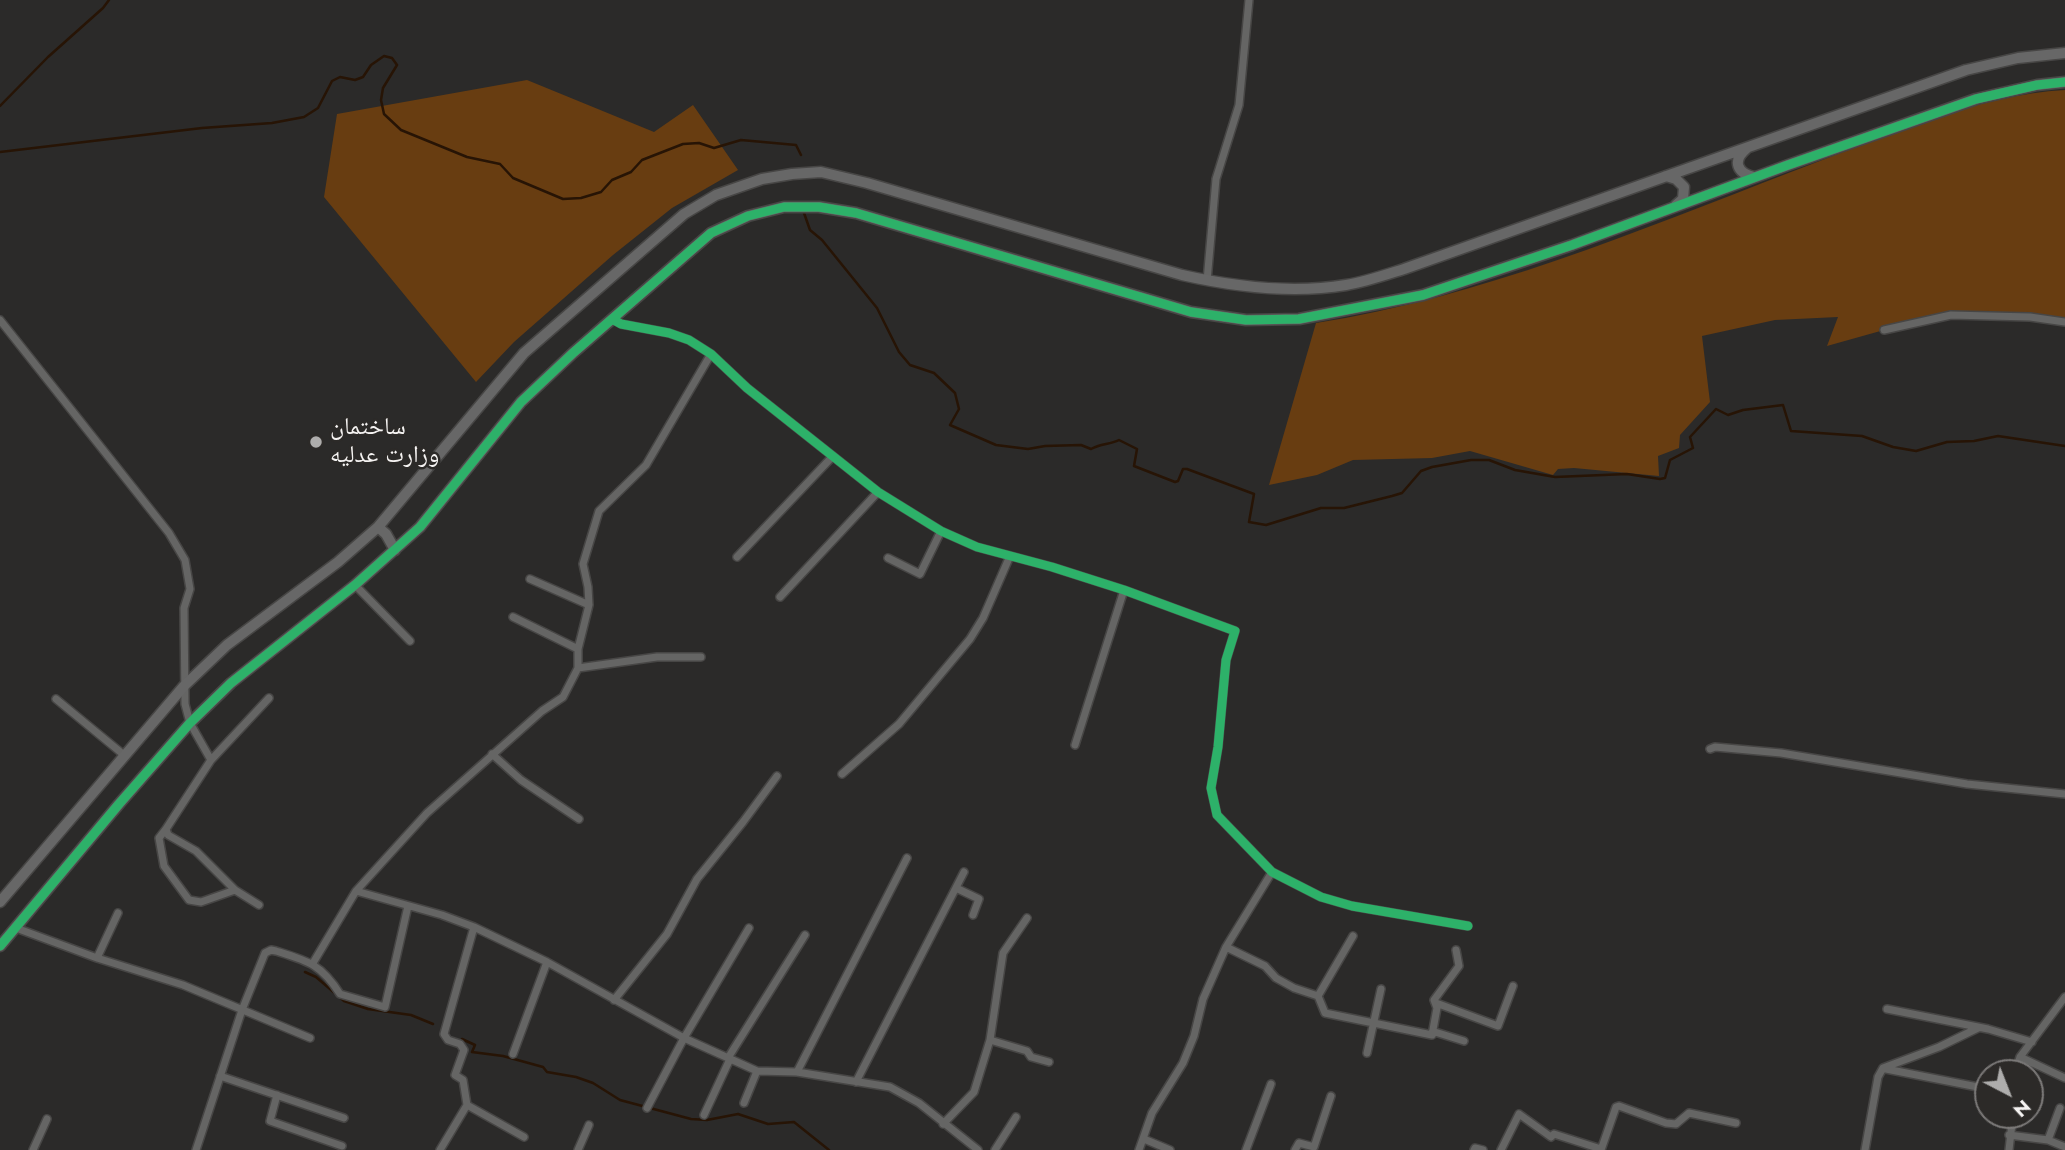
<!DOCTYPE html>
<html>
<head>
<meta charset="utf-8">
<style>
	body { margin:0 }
	#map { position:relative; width:2065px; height:1150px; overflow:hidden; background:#2b2a29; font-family:Jost,sans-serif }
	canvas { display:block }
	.north { position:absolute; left:1974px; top:1059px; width:70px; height:70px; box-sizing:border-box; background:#2c2a28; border:2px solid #7c7a79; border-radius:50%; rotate:138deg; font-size:19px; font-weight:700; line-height:28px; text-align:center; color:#f5f3f2 }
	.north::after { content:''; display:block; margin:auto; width:24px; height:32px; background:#aeadac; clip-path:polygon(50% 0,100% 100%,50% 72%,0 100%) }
</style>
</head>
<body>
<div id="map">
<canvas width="2065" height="1150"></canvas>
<div class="north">N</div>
</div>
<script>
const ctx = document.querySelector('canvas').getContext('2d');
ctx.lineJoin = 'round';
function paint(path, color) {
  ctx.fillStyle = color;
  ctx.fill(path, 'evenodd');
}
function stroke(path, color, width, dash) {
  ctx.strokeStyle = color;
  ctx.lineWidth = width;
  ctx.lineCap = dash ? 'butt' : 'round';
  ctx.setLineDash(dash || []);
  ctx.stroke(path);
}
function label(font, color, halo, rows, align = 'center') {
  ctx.font = font + ' Jost,"Noto Naskh Arabic",sans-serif';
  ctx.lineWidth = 5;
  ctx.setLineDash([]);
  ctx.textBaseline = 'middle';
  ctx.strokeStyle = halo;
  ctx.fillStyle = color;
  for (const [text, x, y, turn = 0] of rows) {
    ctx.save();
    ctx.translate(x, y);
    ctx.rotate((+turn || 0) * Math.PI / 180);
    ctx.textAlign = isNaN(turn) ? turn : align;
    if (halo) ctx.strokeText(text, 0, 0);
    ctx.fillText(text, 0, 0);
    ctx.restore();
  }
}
paint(new Path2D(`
	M527,80L654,132L693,105L738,170L672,208L613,255L514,342L476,382L324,197L337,114Z
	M2065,90V322L1951,315L1884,330L1827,346L1838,317L1775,320L1702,336L1710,402L1680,435L1679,448L1658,456L1659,476L1574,468L1558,469L1553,475L1470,451L1432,458L1353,460L1317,475L1269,485L1316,323C1481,297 1635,232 1791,172C1874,141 1977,94 2065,90Z`), '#683d11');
stroke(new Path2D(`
	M0,106L48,57L103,8L109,0
	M0,152L202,128L272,123L304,117L318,108L332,81L340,77L355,80L363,77L371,65L384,56L392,58L397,65L383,88L381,100L384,114L401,130L467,157L500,164L513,178L563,199L581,198L601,192L612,180L631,172L642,160L683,144L699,143L714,148L741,140L796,145L801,155
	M804,213L810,230L822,240L877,308L899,352L910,365L934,373L955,393L959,409L950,425L996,445L1028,449L1045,446L1081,445L1091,449C1101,443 1109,445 1119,440L1137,449L1134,466L1175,482L1178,481L1183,469H1187L1254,494L1249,522L1266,525L1321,508H1344L1392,496L1402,493L1421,471L1432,467L1471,460H1489L1515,470L1555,477L1627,474L1660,479L1665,478L1670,460L1693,448L1690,437L1716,409L1728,415L1743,410L1783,405L1791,431L1862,436L1893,447L1916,451L1947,442L1974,441L1998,436L2065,446
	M305,972L316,977L344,1001L368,1009L411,1015L433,1024
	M462,1039L475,1045L472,1052L503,1056L543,1067L547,1072L576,1077L593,1083L620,1100L691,1119L707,1120L738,1114L768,1124L794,1122L829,1150`), '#271405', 2.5);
const street = new Path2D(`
	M1207,281L1216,179L1239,105L1249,0
	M612,319L621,324L669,333L689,340L711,354L747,388L878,492L941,531L977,547L1052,567L1124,590L1235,631L1226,660L1218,747L1211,788L1217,815L1272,872L1321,897L1352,906L1468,926
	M0,320L169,533L185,560L190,589L184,608L185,704L190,723L211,760L166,829L168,835L196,851L235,890L259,905
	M1884,330L1951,315L2030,317L2065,322
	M737,557L833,456
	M888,558L920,574L941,531
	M530,579L589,605
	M355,585L410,641
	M780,597L878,492
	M513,617L578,649
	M578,668L657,657H701
	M56,699L124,755
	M1075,745L1124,590
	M1710,749L1715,747L1781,753L1967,784L2065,794
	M492,754L521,780L579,819
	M211,760L269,698
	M842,774L899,724L970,639L983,618L1010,556
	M166,829L159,838L164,866L189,900L201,902L235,890
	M956,888L979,899L973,915
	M356,891L442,915L474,927L547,962L684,1038L757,1071L797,1072L890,1087L919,1103L978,1150
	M16,928L97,958L183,985L310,1038
	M1226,947L1265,966L1276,978L1294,988L1318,996
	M97,958L118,913
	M313,963L356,891L427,813L542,711L563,697L578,668V649L589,605L588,587L583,564L599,511L646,465L711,354
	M1318,996L1325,1013L1432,1035L1435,1032L1464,1041
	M1318,996L1353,936
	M614,1000L667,934L697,879L743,822L777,776
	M1436,1003L1498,1026L1513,986
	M1887,1009L1988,1029L2032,1042
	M1432,1035L1437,1008L1434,1000L1459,966L1456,950
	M990,1040L1027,1051L1031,1057L1049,1062
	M1367,1053L1381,989
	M513,1054L547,962
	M2020,1057L2065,1078
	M728,1058L805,935
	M1886,1069L1988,1089
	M797,1072L907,858
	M2015,1073L2020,1057L2065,997
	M220,1076L344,1118
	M856,1082L964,872
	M277,1095L270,1121L342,1146
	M744,1103L757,1071
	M467,1105L524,1137
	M647,1108L684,1038L749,928
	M704,1115L730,1059
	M943,1124L974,1092L990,1040L1003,953L1027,918
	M2009,1135L2048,1140L2065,1147
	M1144,1139L1170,1150
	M2048,1140L2060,1108
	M33,1150L47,1119
	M196,1150L242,1010L265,953L271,950L276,951C308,961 321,964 340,994L385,1007L408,906
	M440,1150L467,1105L463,1080L455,1075L464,1050L460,1044L448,1040L444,1034L474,927
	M578,1150L589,1125
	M995,1150L1016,1117
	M1139,1150L1152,1113L1183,1063L1194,1036L1203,999L1226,947L1272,872
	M1246,1150L1271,1084
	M1295,1150L1299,1143L1314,1147L1331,1096
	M1474,1150L1475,1148L1483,1150
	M1501,1150L1519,1114L1551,1137L1554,1134L1601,1149
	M1601,1150L1616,1107L1619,1106L1666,1123L1676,1124L1689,1113L1736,1123
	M1865,1150L1878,1077L1883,1068L1939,1047L1978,1028
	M2009,1150L2013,1115`);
const secondary = new Path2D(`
	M1746,149C1732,161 1737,173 1754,177
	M1666,176L1676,179L1684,187L1683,199L1676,205
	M378,527L386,534L395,550
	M0,902L184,686L227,645L338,562L378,527L524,353L684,214L716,195L762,179L792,174L821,172L867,183L1182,275C1235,287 1291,294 1346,285C1365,282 1385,275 1404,269L1966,70L2018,58L2065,53
	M0,946L119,804L190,723L231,683L355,585L420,527L521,402L573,353L711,233L748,216L784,207H819L856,213L1191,312L1246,320L1299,319L1423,295L1572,245L1788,165L1976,99L2037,85L2065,82`);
stroke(street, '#474645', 10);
stroke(secondary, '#474645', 13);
stroke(street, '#656564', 7);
stroke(secondary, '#676767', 10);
stroke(new Path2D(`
	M612,319L621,324L669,333L689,340L711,354L747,388L878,492L941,531L977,547L1052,567L1124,590L1235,631L1226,660L1218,747L1211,788L1217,815L1272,872L1321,897L1352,906L1468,926
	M0,946L119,804L190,723L231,683L355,585L420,527L521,402L573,353L711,233L748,216L784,207H819L856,213L1191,312L1246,320L1299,319L1423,295L1572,245L1788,165L1976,99L2037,85L2065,82`), '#2db169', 9);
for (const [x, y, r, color] of [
	[316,442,7,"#aeadac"]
]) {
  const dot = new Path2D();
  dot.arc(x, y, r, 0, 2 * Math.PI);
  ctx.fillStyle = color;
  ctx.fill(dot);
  stroke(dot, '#2c2a28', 2.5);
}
label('24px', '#f5f3f2', '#2c2a28', [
	["ساختمان",330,428],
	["وزارت عدلیه",330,456]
], 'left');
</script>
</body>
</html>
